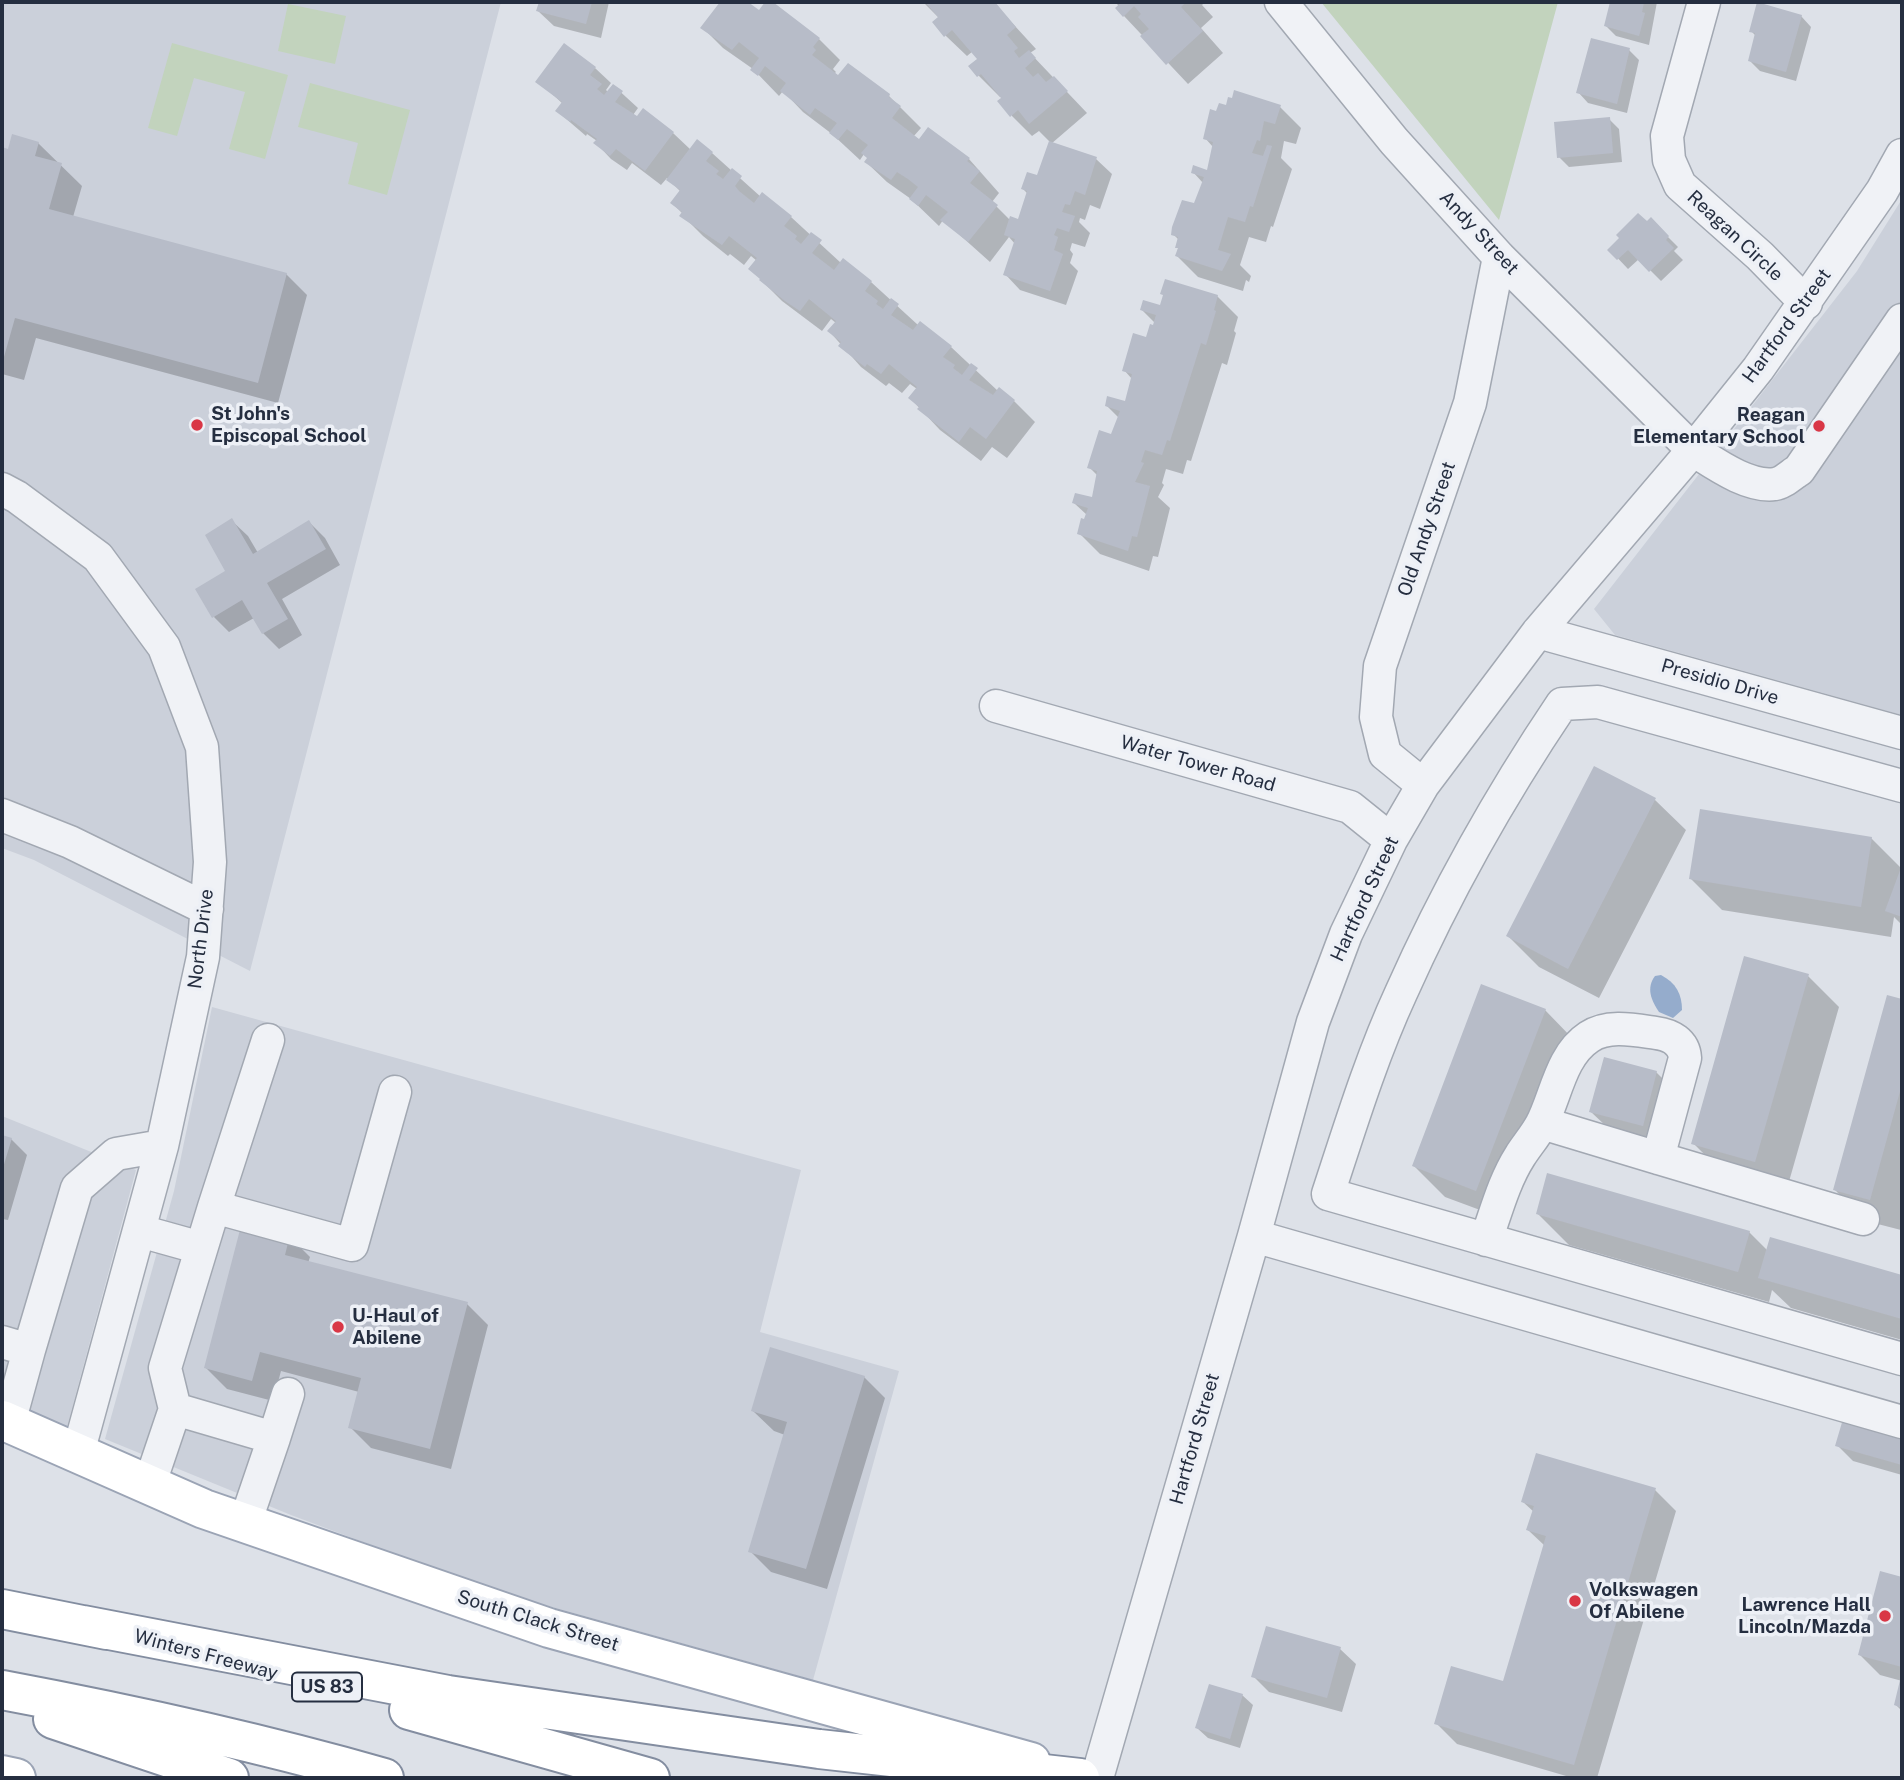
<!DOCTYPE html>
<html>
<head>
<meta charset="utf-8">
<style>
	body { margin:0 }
	#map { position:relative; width:1904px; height:1780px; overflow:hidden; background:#dde1e8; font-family:"Public Sans",sans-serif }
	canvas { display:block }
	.frame { position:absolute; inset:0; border:4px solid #252e40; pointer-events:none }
</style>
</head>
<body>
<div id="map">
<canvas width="1904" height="1780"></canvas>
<div class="frame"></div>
</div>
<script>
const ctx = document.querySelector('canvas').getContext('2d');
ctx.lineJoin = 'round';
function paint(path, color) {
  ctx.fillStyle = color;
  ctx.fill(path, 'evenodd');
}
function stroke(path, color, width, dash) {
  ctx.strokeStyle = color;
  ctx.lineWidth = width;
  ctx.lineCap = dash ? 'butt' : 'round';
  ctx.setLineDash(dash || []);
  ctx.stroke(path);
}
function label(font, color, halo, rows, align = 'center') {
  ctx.font = font + ' "Public Sans",sans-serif';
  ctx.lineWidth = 7;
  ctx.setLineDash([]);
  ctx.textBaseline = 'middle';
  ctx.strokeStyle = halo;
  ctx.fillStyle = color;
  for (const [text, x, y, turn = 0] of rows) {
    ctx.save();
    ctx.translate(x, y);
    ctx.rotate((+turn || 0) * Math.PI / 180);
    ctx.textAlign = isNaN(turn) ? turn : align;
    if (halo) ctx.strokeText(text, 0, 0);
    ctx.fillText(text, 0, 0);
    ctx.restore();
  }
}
paint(new Path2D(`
	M2,2H501L250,971L34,860L2,848Z
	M1902,199V715L1615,635L1594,609L1857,271Z
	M212,1007L801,1170L760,1332L899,1371L813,1680L491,1590L291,1515L105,1439L174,1191Z
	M2,1116L136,1170L67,1427L2,1400Z`), '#cbd0da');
paint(new Path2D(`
	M1321,2H1558L1499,220Z
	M288,4L346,16L335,64L278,51Z
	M172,43L288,75L265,159L229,149L245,92L194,78L177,136L148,128Z
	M310,83L410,110L387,195L348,184L358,143L298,127Z`), '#c2d3bd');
paint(new Path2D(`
	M1661,975C1676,983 1682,994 1682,1010L1673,1018L1659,1012C1651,1000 1646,988 1655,976Z`), '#95accc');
paint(new Path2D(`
	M540,2H609L601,38L554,26L538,11Z
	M722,2H745L759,13L770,2L819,39L840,60L833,69L836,72L834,74L889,96L921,128L913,137L919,142L928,130L969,159L999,193L992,202L1010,220L1019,222L1028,194L1023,189L1039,178L1050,142L1039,131L1032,136L1012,116L1007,91L1000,97L979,76L971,66L979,59L973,51L967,56L946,36L935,22L939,18L923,2H993L1036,49L1030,53L1087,113L1051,144L1096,159L1112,174L1100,209L1090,205L1085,220L1080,218L1079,222L1090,233L1085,247L1072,243L1070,250L1073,254L1070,263L1078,271L1066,305L1020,290L1005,274L1015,244L1009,237L990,262L943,220L939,226L911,199L887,182L866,162L869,159L864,154L860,160L832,134L803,112L783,91L779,96L753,69L723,48L702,27Z
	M1116,2H1205L1202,5L1213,17L1201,28L1223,53L1188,84L1124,16Z
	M1612,2H1657L1649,45L1616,36L1606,26Z
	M1801,16L1811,27L1796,81L1760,71L1750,61L1756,36L1751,31Z
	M1629,50L1639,60L1627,113L1588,103L1578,92Z
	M595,68L611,83L606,90L609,93L614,86L638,108L633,115L673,133L691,150L712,153L761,197L791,217L841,263L871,282L918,325L951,347L998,391L999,389L1014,401L1035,422L1007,458L992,447L981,461L940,430L910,398L917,389L910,384L902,393L889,383L886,386L861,367L829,331L836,323L831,319L822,331L782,301L761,280L757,261L751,256L744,265L730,254L728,256L703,236L682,215L683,214L672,203L681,192L667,178L661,185L632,163L627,170L611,159L596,143L597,141L587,134L586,136L557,111L563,104L538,81Z
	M1280,107L1301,128L1296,144L1284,141L1281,158L1292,169L1273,227L1271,226L1266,242L1249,237L1240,265L1251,276L1249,282L1246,280L1243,291L1198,277L1177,256L1179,240L1173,234L1195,205L1203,183L1193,172H1208L1213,147L1205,138Z
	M1609,119L1619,129L1622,162L1569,167L1559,157Z
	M38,143L82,186L73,217L286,274L307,295L278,403L36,338L24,380L2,374V149L9,151Z
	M1647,224L1661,230L1678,247L1674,251L1683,260L1661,281L1639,259L1628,269L1610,250Z
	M1217,296L1238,317L1234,331L1236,333L1227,365L1222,363L1191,461L1187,460L1183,474L1166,469L1162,483L1164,485L1158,497L1170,508L1158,557L1153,556L1149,571L1100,554L1079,533L1087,515L1074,503L1093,500L1098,476L1089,467L1112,436L1119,418L1107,406L1126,403L1132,379L1124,370L1154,327L1155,323L1142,310Z
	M232,521L248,536L258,553L309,522L325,538L340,565L282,599L302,635L279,649L263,633L254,618L229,632L214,617L228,571Z
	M1595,768L1655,800L1686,830L1599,998L1539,967L1508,936Z
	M1871,838L1902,869V925L1894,917L1891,937L1722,910L1691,879Z
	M1808,976L1839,1007L1786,1192L1724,1174L1693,1143Z
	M1888,997L1902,1001L1901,1230L1866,1221L1835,1190Z
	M1545,1010L1575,1041L1507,1220L1445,1197L1414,1166Z
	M1656,1072L1672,1088L1658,1141L1607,1127L1591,1112Z
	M2,1137L11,1139L27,1155L8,1220L2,1219Z
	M1538,1214L1749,1232L1768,1251L1771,1239L1902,1277V1340L1791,1308L1772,1290L1769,1302L1569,1245Z
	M289,1236L310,1257L308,1263L467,1304L488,1325L451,1469L371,1448L350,1427L359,1392L281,1371L273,1401L227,1389L206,1368Z
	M864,1377L885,1398L827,1589L771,1572L750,1551L785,1435L774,1431L753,1411Z
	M1844,1421L1902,1437V1475L1853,1461L1837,1445Z
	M1655,1490L1676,1511L1597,1778H1573L1457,1744L1436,1723L1504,1683L1545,1546L1528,1530L1534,1512L1523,1502Z
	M1882,1573L1902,1579V1711L1896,1705L1902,1681L1880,1675L1859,1654Z
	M1340,1649L1356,1664L1342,1712L1269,1692L1253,1676Z
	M1242,1695L1253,1705L1240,1748L1208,1738L1197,1728Z`), '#0003');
paint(new Path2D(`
	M539,2H592L586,24L536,11Z
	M720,2H748L759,10L765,2H773L820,38L813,47L816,50L812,55L838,75L848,63L890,94L889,97L901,106L892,118L919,139L928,127L970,158L967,161L980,171L970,183L998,205L968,242L940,220L948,212L926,195L918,206L909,199L918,187L908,179L897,172L891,180L864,162L867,158L861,153L868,145L847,129L838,140L829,133L837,123L815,108L810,115L780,91L786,83L765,66L758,76L750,70L759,58L739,42L732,50L700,28Z
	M925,2H995L1016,27L1007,35L1018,48L1014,51L1019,58L1029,50L1036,58L1025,68L1033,77L1038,73L1046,82L1054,76L1068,91L1029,124L1018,110L1010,117L997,101L1001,98L981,74L977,77L968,66L977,59L952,30L944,37L932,22L938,17Z
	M1122,2H1186L1181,7L1203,31L1166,65L1140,36L1149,29L1138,17L1141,14L1134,6L1123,17L1115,8Z
	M1610,2H1644L1642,12L1645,13L1639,36L1604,26Z
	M1757,2L1802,15L1786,72L1748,61L1755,33L1749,32Z
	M1591,38L1630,48L1617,104L1576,93Z
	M564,43L596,67L590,75L602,84L597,89L604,95L613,84L623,91L615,102L637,116L643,108L674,132L645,171L616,149L610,156L593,143L597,139L571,120L570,122L555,111L562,102L535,82Z
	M1234,90L1281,105L1275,124L1264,121L1260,141L1257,140L1252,153L1263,156L1267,145L1272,146L1253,207L1250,206L1245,222L1228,217L1218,250L1231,254L1222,271L1175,256L1178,248H1175L1178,237L1171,235L1172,227L1182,200L1194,203L1201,185L1204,177L1191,173L1193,165L1207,170L1213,142L1203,139L1210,109L1216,111L1219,103L1226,105L1228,97L1232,98Z
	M1610,117L1613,153L1557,158L1554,122Z
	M12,134L39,142L35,156L62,163L49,209L287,273L258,383L15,318L2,364V147L8,149Z
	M697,139L713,152L706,161L719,171L716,174L723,179L732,168L742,176L735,186L739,191L754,203L762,192L792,216L784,226L797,236L795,239L801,244L811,232L822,240L812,253L834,270L843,258L872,281L865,291L878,301L876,304L883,309L891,298L899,304L891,315L913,330L920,321L952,346L943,357L955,365L953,368L962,375L971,363L978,368L969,380L993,395L999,387L1015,400L986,439L970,427L959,442L917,409L919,407L908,398L917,387L889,364L881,374L867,364L865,367L838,346L841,342L827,331L836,321L809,299L800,311L785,301L759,280L760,279L748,269L757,258L729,236L722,245L679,216L682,212L670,203L680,190L666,180Z
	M1049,141L1097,157L1085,195L1075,191L1070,205L1065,204L1062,212L1075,216L1069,232L1057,228L1054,235L1058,237L1054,250L1063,254L1050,291L1003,275L1015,239L1004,235L1010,216L1018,219L1027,191L1021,189L1027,172L1037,175Z
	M1638,213L1647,221L1651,217L1669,236L1666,240L1674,248L1649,272L1628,250L1617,260L1607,250L1619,238L1616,235Z
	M1165,279L1218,295L1214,310L1216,311L1206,345L1201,343L1170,441L1167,440L1162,455L1145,450L1141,462L1144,463L1135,482L1150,486L1137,537L1132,536L1128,551L1077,534L1081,518L1084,519L1088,508L1072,503L1075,493L1092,497L1097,471L1087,468L1099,430L1111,434L1120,411L1105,406L1107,396L1125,401L1132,374L1122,371L1133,333L1146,337L1150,324L1153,325L1156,315L1140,310L1143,300L1160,305L1163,295L1160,294Z
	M232,518L253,554L309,520L326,549L267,583L288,619L262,634L242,600L212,618L195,589L225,571L205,535Z
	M1594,766L1656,798L1568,969L1506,936Z
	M1700,809L1872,837L1861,907L1689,879Z
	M1902,865V917L1885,911Z
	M1744,956L1809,974L1755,1162L1691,1144Z
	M1481,984L1546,1009L1476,1191L1412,1166Z
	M1887,995L1902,999V1084L1870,1200L1833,1190Z
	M1604,1057L1657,1071L1643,1126L1589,1112Z
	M2,1135L12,1138L2,1171Z
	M1547,1173L1750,1231L1738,1272L1536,1214Z
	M242,1222L290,1235L285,1255L468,1302L430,1449L348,1428L361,1378L260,1352L252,1381L204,1368Z
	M1770,1237L1902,1275V1319L1758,1278Z
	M770,1347L865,1376L806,1569L748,1552L787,1422L751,1411Z
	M1843,1419L1902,1436V1465L1835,1446Z
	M1536,1453L1656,1488L1574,1765L1434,1724L1451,1666L1503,1681L1546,1536L1526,1530L1534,1506L1521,1502Z
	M1880,1571L1902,1577V1667L1858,1655Z
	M1266,1626L1341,1647L1327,1698L1251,1677Z
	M1901,1676H1902V1708L1894,1705Z
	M1209,1684L1243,1694L1230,1739L1195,1728Z`), '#b7bcc8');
const minor = new Path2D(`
	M1281,2L1394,141L1499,257L1693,450C1714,463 1748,488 1775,484C1783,483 1792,474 1799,470L1902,320
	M1704,2L1667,136L1669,160L1680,185L1760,256L1806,303
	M2,489L17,497L98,557L164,647L202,747L210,862L203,957L162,1146L78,1453
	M1538,632L1902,733
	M996,706L1350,807L1391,840
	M1423,785L1385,754L1376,717L1380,666L1470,403L1499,257
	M1902,786L1598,702L1562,704C1500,796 1446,892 1401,993C1371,1058 1350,1127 1328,1194L1902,1359
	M2,815L70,842L207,909
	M1658,1158L1863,1219
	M214,1207L352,1245L395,1092
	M140,1231L201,1248
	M1254,1236L1902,1422
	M1486,1240C1496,1212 1504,1181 1520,1156C1527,1145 1535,1136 1541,1125C1556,1097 1560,1056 1589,1037C1608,1024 1635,1030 1656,1033C1671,1035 1684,1042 1685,1058L1658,1158L1542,1123
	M2,1342L29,1350L9,1423
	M29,1350L77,1188L116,1154L162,1146
	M274,1438L288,1394
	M150,1483L175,1409
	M245,1523L274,1438L175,1409L165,1368L214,1207L268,1040
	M1097,1778L1254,1236L1313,1022L1346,934L1391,840L1423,785L1538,632L1693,450L1758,369L1882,191L1902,155`);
const major = new Path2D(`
	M2,1420L204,1509L549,1628L1031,1762
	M2,1775L16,1778`);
const highway = new Path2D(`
	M2,1609L107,1630
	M83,1625L448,1695L819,1749L1080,1778
	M2,1690C130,1714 258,1742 384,1778
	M409,1710L650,1778
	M53,1719L229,1778`);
stroke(minor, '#a2a8b2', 35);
stroke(major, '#9ba4b5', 42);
stroke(highway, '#838da0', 42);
stroke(minor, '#f0f2f6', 32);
stroke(major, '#fff', 38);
stroke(highway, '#fff', 38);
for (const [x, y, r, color] of [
	[197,425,7,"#d93746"],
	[1819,426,7,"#d93746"],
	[338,1327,7,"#d93746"],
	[1575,1601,7,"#d93746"],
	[1885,1616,7,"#d93746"]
]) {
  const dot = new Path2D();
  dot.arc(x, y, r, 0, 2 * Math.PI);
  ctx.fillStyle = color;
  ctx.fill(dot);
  stroke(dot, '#edf0f6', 2.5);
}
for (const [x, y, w] of [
	[327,1687,70]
]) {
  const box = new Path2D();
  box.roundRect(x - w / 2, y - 14.5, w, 29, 5);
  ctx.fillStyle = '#edf0f6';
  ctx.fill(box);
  stroke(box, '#252e40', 2);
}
label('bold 18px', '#252e40', null, [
	["US 83",327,1687]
]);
label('19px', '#252e40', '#edf0f6', [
	["Andy Street",1479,233,47],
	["Reagan Circle",1735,236,43],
	["Hartford Street",1787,326,-54],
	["Old Andy Street",1427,529,-71],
	["Presidio Drive",1720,682,16],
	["Water Tower Road",1198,764,16],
	["Hartford Street",1365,899,-65],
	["North Drive",201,939,-83],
	["Hartford Street",1195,1439,-74],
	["South Clack Street",538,1621,17],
	["Winters Freeway",206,1655,15]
]);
label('bold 19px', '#252e40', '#edf0f6', [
	["St John's",211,414],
	["Episcopal School",211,436],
	["Reagan",1805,415,"right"],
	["Elementary School",1805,437,"right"],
	["U-Haul of",352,1316],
	["Abilene",352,1338],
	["Volkswagen",1589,1590],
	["Of Abilene",1589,1612],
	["Lawrence Hall",1871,1605,"right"],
	["Lincoln/Mazda",1871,1627,"right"]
], 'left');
</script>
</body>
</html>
